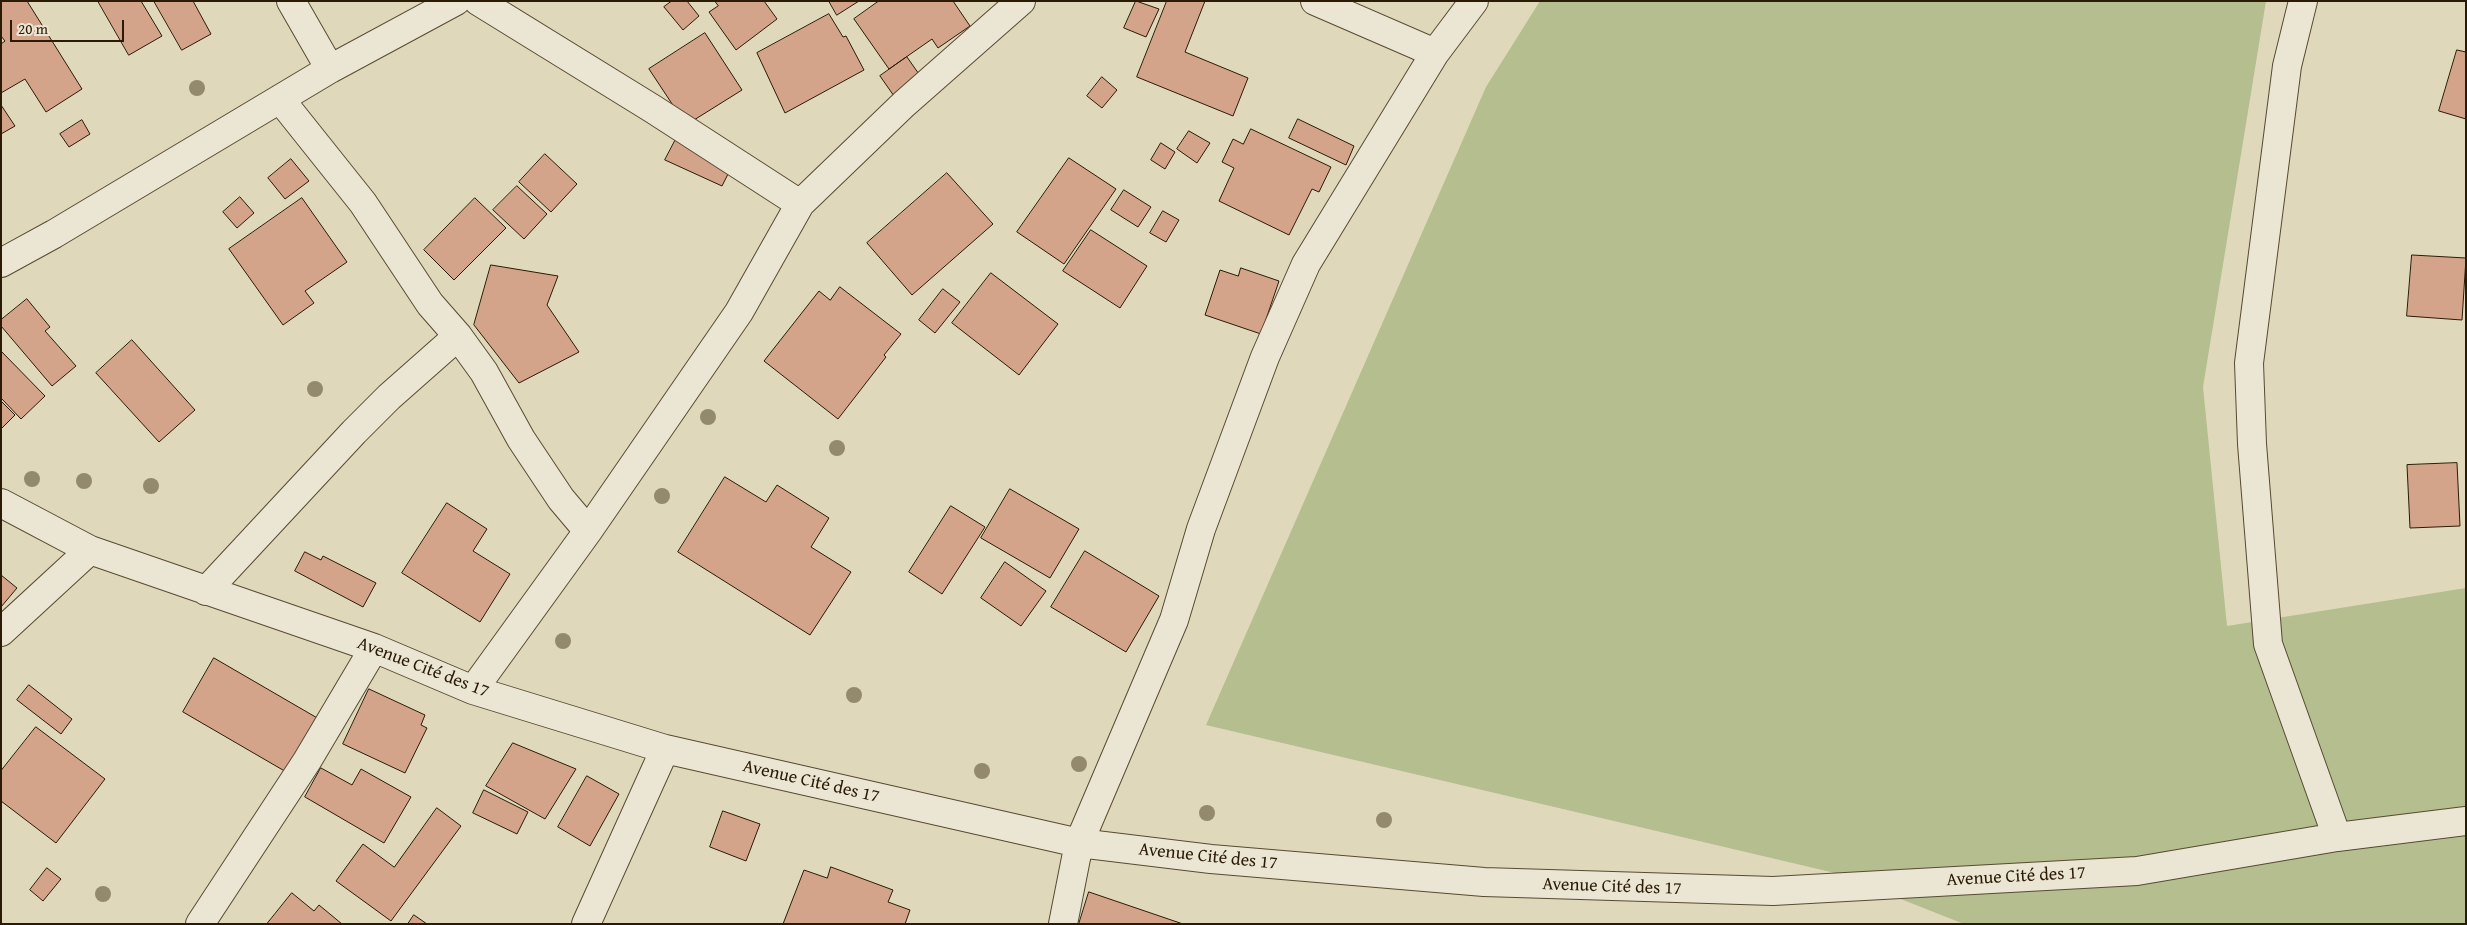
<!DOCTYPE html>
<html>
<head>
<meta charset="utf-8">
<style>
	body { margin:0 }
	#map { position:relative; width:2467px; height:925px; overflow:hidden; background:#e0d8bb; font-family:"Gentium Book Plus",serif }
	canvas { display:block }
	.frame { position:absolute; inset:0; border:2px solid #2b1a05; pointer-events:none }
	.scale { position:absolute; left:10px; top:20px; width:114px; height:22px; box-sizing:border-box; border:2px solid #2b1a05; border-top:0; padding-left:6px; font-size:15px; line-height:18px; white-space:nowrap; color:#2b1a05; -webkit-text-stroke:4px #ebe6d3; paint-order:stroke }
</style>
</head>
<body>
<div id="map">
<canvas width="2467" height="925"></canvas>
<div class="frame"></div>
<div class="scale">20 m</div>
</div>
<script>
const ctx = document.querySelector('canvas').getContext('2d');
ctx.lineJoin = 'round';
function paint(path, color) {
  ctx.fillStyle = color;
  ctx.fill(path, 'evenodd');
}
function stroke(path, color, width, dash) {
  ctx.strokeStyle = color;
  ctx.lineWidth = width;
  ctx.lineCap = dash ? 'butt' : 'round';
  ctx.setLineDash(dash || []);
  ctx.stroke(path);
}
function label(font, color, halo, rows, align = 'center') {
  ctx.font = font + ' "Gentium Book Plus",serif';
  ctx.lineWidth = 4;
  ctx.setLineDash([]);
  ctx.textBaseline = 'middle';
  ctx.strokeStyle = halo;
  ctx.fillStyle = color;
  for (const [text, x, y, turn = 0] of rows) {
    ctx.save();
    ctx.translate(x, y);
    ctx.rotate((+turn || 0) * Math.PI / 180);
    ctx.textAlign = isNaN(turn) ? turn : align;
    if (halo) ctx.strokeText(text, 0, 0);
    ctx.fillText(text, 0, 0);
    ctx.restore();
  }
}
paint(new Path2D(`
	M1540,1H2266L2203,387L2227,626L2466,588V924H1964L1835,873L1206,725L1486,87Z`), '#b4be8f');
const building = new Path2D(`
	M1,1H27L82,89L46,112L25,79L1,93V44L5,41L1,36Z
	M98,1H141L162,36L129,55Z
	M154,1H193L211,34L182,50Z
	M672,1H687L699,16L683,30L664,7Z
	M715,1H764L777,19L736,50L709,12L718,6Z
	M829,1H859L837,15Z
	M879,1H953L970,26L938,48L932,39L889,69L854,19Z
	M1136,1L1159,9L1146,37L1124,28Z
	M1167,1H1205L1185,52L1248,78L1233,116L1137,77Z
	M829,14L843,37L846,36L864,70L785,113L757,53Z
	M705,33L742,90L686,125L649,69Z
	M2457,50L2466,52V119L2439,111Z
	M907,57L921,77L894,96L880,76Z
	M1102,77L1117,90L1102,108L1087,96Z
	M1,105L15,126L1,134Z
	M1298,119L1354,146L1346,165L1289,138Z
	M82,120L90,134L69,147L60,134Z
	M1251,129L1331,167L1319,192L1312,189L1289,235L1219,201L1234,168L1222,162L1233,139L1243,144Z
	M1189,131L1210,143L1197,163L1177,149Z
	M676,139L732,166L722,186L665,160Z
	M1161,143L1175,152L1165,169L1151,160Z
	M545,154L577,184L551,212L519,182Z
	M1069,158L1116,189L1064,264L1017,232Z
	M291,159L309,181L285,199L268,178Z
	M947,173L993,224L912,295L867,243Z
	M517,186L547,214L524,239L493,210Z
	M1124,190L1151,207L1138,227L1111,210Z
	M240,197L254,213L237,228L223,212Z
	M302,198L347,262L305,291L314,303L283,325L229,249Z
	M475,198L506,228L454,280L424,250Z
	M1163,211L1179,220L1166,242L1150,233Z
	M1091,230L1147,266L1120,308L1063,271Z
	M2412,255L2466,258L2462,320L2407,316Z
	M491,265L558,276L547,305L579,352L519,383L474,325Z
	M1241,268L1279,281L1261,334L1205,315L1220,270L1238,276Z
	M991,273L1058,324L1019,375L952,323Z
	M840,287L901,334L884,355L886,357L838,419L764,361L819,291L830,300Z
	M943,289L960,302L935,333L919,320Z
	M27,299L50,327L45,331L76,366L52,386L1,326V320Z
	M132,340L195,410L159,442L96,373Z
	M1,351L45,396L21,419L1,398Z
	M1,401L15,415L1,429Z
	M2457,463L2460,526L2410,528L2407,465Z
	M725,477L766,502L777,485L829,518L811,547L851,572L810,635L678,552Z
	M1010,489L1079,529L1050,578L981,538Z
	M447,503L487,529L473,551L510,574L480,622L402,573Z
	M951,506L985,527L942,594L909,572Z
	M1085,551L1159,596L1126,652L1051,607Z
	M305,552L321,560L323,556L376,583L363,607L295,571Z
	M1005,562L1046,591L1021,626L981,598Z
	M1,575L17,588L1,607Z
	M214,658L319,719L288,773L183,712Z
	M29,685L72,719L61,734L17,700Z
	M369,689L425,715L421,725L427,728L405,773L343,744Z
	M36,727L105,779L56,843L1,801V771Z
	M513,743L576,769L545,819L486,786Z
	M321,768L352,785L361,769L411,797L384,843L305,797Z
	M587,776L619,794L590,846L558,827Z
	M484,790L528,812L517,834L473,813Z
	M437,808L461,826L391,921L336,881L363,844L394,867Z
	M723,811L760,824L746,861L710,847Z
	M831,867L893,890L888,902L910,910L905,924H783L804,870L827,878Z
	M47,868L61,879L43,901L30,890Z
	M1089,892L1183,924H1079Z
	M292,893L314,911L319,905L342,924H267Z
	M414,915L427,924H408Z`);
paint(building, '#d3a48a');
stroke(building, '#2b1a05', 1);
const minor = new Path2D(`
	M291,1L330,69
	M478,1L653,109L800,204
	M1315,1L1435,53
	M2303,1L2287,66L2249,363L2252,444L2268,644L2337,837
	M280,99L363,203L430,304L458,336L484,372L521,439L561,499L588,531
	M1,263L54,234L330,69L456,1
	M1,503L90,550L374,648L473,690L665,749L1079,843L1211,859L1484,882L1773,891L2137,871L2337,837L2466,821
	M206,591L354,432L389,397L458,336
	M1,632L90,550
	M473,690L588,531L739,312L800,204L904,104L1021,1
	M200,924L307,761L374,648
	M586,924L665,749
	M1063,924L1079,843L1174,620L1201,529L1265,357L1306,264L1435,53L1474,1`);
stroke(minor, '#584a32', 30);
stroke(minor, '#ebe6d3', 28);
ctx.fillStyle = '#938a6d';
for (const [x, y] of [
	[197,88],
	[315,389],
	[708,417],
	[837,448],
	[32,479],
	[84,481],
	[151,486],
	[662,496],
	[563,641],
	[854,695],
	[1079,764],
	[982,771],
	[1207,813],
	[1384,820],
	[103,894]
]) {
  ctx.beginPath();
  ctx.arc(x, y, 8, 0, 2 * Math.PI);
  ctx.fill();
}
label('18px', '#2b1a05', '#ebe6d3', [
	["Avenue Cité des 17",423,668,21],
	["Avenue Cité des 17",811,782,13],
	["Avenue Cité des 17",1208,857,6],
	["Avenue Cité des 17",2016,877,-3],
	["Avenue Cité des 17",1612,887,2]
]);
</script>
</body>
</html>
